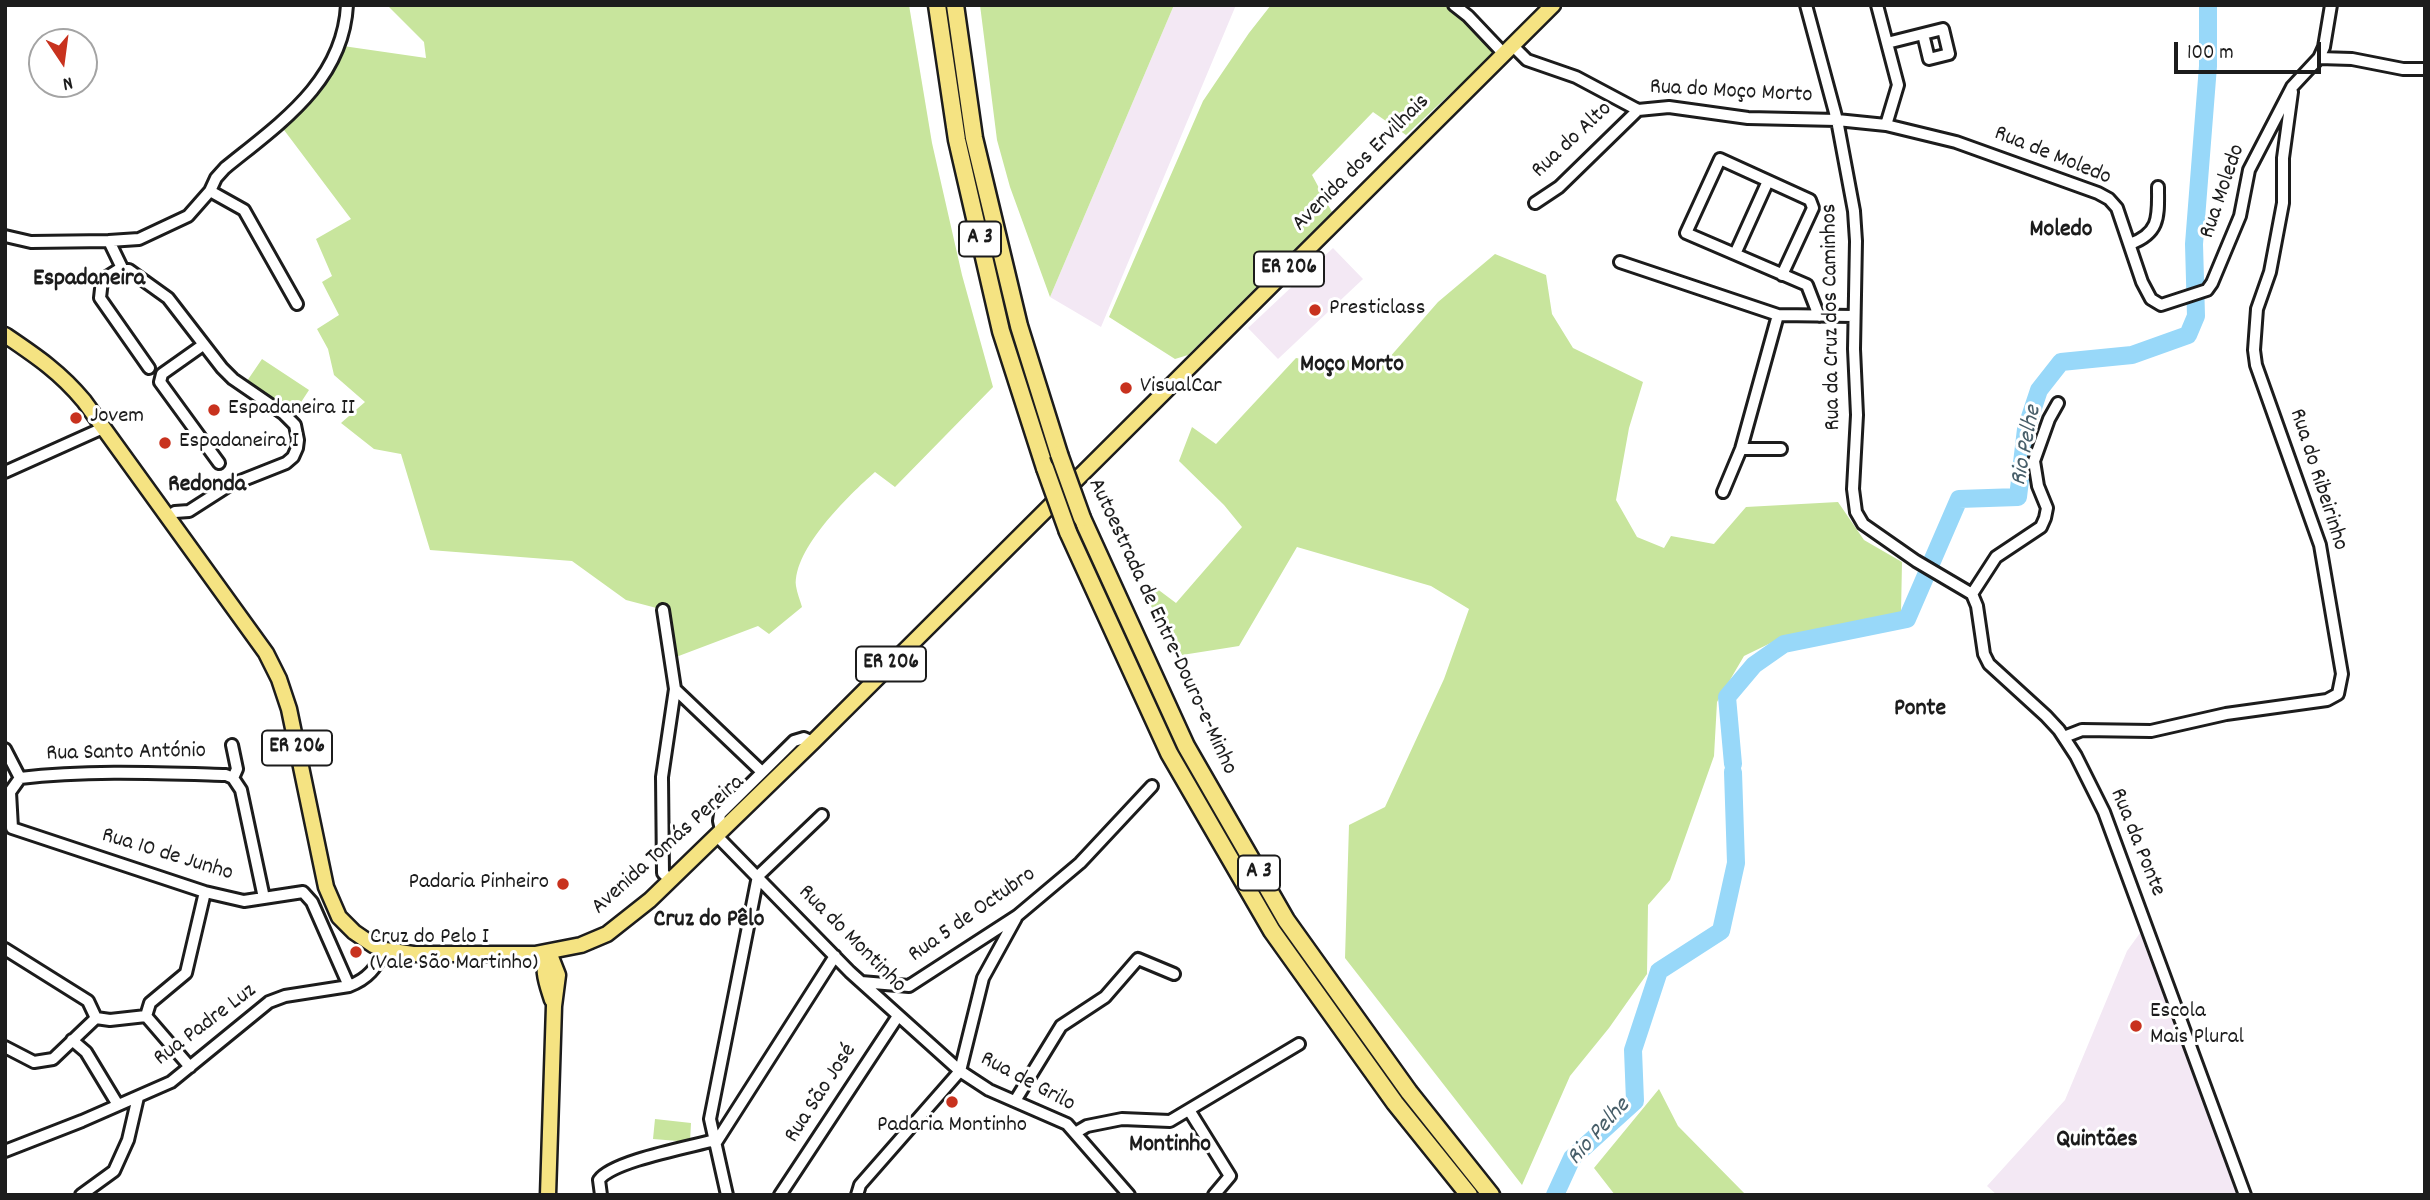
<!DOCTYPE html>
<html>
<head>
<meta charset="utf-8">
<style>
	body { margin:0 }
	#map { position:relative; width:2430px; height:1200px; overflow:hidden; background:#fff; font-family:Dekko,sans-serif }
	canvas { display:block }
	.frame { position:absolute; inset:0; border:7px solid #1c1c1c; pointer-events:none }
	.north { position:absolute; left:28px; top:28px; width:70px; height:70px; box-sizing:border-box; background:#fff; border:2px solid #a4a4a4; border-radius:50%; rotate:167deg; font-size:19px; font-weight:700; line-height:28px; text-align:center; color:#1c1c1c }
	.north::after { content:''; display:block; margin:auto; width:24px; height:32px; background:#c8321e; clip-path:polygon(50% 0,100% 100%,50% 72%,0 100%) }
	.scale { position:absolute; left:2174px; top:42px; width:147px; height:32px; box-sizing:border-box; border:4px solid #1c1c1c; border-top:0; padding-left:9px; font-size:21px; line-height:24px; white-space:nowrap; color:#1c1c1c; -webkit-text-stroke:5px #fff; paint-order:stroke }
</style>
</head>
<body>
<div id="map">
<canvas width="2430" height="1200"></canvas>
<div class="frame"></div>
<div class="north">N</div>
<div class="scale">100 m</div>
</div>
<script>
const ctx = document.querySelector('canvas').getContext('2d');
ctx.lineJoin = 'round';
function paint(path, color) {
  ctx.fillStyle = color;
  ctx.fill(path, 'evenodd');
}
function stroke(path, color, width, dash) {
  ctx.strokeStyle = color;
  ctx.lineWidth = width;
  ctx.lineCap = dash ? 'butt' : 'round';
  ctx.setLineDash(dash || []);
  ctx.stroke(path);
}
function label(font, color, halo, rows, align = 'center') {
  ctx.font = font + ' Dekko,sans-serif';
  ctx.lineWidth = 6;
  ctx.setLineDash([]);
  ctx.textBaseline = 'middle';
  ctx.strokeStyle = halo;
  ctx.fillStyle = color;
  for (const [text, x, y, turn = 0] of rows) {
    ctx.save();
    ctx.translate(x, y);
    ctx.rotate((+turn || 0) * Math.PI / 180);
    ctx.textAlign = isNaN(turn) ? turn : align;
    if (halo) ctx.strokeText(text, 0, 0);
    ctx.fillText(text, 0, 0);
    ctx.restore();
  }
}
paint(new Path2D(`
	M1174,5H1236L1101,327L1050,297Z
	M1333,248L1363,279L1278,359L1248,328Z
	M2140,933L2238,1195H1997L1987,1186L2065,1100L2127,951Z`), '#f3e8f4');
paint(new Path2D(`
	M387,5H909L932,143L962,275L993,387L895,487L875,472C849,495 793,549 796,586C797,593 800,600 802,607L769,634L758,626L676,657L668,611L626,600L572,561L430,550L401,454L374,449L341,423L365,402L334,375L328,349L317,329L339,315L322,282L332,276L316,239L351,219L281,126C308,104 333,80 343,46L426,58L424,42Z
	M980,5H1174L1050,297L1010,187L997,140Z
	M1271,5H1445L1493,46L1494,53L1406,135L1373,112L1312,175L1332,212L1188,355L1175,359L1109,317L1203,101L1249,33Z
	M1495,254L1546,275L1552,314L1573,348L1643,382L1629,428L1616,500L1637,537L1664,548L1671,536L1714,544L1746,507L1838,502L1864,540L1902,562L1901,613L1785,636L1744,656L1717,702L1714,756L1670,880L1648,905L1647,974L1609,1028L1570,1076L1522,1185L1345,958L1349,825L1385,807L1444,679L1469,609L1431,586L1297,547L1239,646L1182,655L1175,640L1146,599L1148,582L1176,603L1242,527L1224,505L1179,461L1192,427L1216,444L1296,358L1319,362L1389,358L1438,302Z
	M262,359L309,390L294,413L247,381Z
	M1659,1089L1678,1126L1746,1195H1615L1594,1168Z
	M655,1119L691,1123L690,1142L653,1139Z`), '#c8e59d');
stroke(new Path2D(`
	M1733,764L1727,697L1754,665L1784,644L1907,619L1959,499L2018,497L2026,429L2039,390L2061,362L2132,355L2188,335L2196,316L2194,244L2208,66V5
	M1555,1195L1572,1158L1635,1101L1633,1050L1659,971L1721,931L1736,863L1733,772`), '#98d8f9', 18);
const minor = new Path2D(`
	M1454,5L1468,16L1504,54
	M1806,5L1837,120L1854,211L1856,241L1854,349L1857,415L1853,489L1856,512L1863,524L1916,561L1972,594L1977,606L1984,654L1989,664L2046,716L2059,730L2076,756L2104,812L2245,1195
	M1877,5L1898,85L1886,125
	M1887,43L1943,29L1949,54L1929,59L1923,34
	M1513,46L1527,60L1576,77L1638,110L1669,107L1748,118L1837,120L1886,125L1956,142L2098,193L2109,199L2117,208L2142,282L2151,299L2161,305L2207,290L2212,283L2240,216L2249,170L2292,87L2319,58L2324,47L2331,5
	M2319,58L2352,59L2403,69H2425
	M210,191L216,178L225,168C279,124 343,82 347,5
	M1535,203L1559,187L1638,110
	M5,236L31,242L109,241L123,270
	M109,241L139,239L188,216L210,191L244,210L297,304
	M2130,244C2161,233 2158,215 2158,187
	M1735,254L1768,181
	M1620,262L1778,315L1854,316
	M1782,275L1813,208L1810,200L1720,159L1686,233L1807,285L1819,316
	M203,345L162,374L160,382L219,463
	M149,368L100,298L102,280L118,270H129L168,298L222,368L233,379L284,414L295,425L298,440L297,448L293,457L286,463L228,486L189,511L175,512L167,517
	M1741,449H1781
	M5,472L103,428
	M1723,492L1741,449L1778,315
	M1972,594L1996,557L2041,527L2045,518L2047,508L2038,486L2034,461L2049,419L2058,403
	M663,610L675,689L762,772
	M2064,737L2082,730L2151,731L2226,714L2327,700L2338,694L2342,674L2320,545L2256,365L2254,350L2257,309L2270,272L2283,203V158L2292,92
	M232,745L237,769L233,778
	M5,749L20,778
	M20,778L10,792L12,828L205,892L244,901L303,892L312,902L349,986
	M20,778C88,770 157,773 226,775L233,778L241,790L264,898
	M721,830L719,821L720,814L794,741L804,738L813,742
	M716,835L850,972L960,1071L989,1090L1067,1124L1129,1195
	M670,880L663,873L662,777L675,689
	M5,949L88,1001L96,1018
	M861,982L909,986L1017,916L1080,863L1152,786
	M146,1016L150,1003L186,973L205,892
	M72,1040L86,1052L118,1105
	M5,1047L34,1062L53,1059L96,1018L110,1020L146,1016L190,1067
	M1015,1101L1061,1026L1105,997L1138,959L1174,974
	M1189,1110L1230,1176L1214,1195
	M1075,1133L1087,1126L1122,1119L1170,1121L1299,1044
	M715,1144L835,956
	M5,1151L82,1121L171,1082L269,1002L285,996L349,986C368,979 376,968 385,950
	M81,1195L114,1171L128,1140L138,1097
	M601,1195L599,1180C612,1161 690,1147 715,1140
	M727,1195L710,1119L758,876L822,815
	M780,1195L898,1016
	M857,1195L860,1185L960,1071L983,978L1016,918`);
const major = new Path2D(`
	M5,335C36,356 60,372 84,401L266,653L279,679L289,709L326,887L339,917L354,932L373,945L385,950L413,954H535L581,945L607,934L650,900L813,742L1553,5
	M549,952C540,968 547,984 552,1000
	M548,1195L554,1006L558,975L549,952`);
const highway = new Path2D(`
	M937,5L957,140L1001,331L1045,468
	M955,5L974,138L1019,326L1059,454
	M1082,518L1186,746L1286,920L1409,1092L1491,1195
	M1068,532L1169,753L1272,931L1395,1103L1469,1195`);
stroke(minor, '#1c1c1c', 16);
stroke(major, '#1c1c1c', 19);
stroke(highway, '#1c1c1c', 21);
stroke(minor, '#fff', 10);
stroke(major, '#f5e382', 14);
stroke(highway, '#f5e382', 16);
const highwayBridge = new Path2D(`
	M1059,454L1082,518
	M1045,468L1068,532`);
stroke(highwayBridge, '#1c1c1c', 21, []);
stroke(highwayBridge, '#f5e382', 16);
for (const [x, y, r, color] of [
	[1315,310,7,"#c8321e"],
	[1126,388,7,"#c8321e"],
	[214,410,7,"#c8321e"],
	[76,418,7,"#c8321e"],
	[165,443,7,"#c8321e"],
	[563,884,7,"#c8321e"],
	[356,952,7,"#c8321e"],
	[2136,1026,7,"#c8321e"],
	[952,1102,7,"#c8321e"]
]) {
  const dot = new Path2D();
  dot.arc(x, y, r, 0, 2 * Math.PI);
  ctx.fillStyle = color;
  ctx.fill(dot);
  stroke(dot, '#fff', 2.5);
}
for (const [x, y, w] of [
	[980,239,42],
	[1289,269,70],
	[891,664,70],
	[297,748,70],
	[1259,873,42]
]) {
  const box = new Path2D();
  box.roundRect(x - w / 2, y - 17.5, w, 35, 5);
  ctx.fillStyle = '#fff';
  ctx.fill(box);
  stroke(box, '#1c1c1c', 2);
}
label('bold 21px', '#1c1c1c', null, [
	["A 3",980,239],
	["ER 206",1289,269],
	["ER 206",891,664],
	["ER 206",297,748],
	["A 3",1259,873]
]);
label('23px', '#1c1c1c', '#fff', [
	["Rua do Moço Morto",1731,93,3],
	["Rua do Alto",1573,141,-43],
	["Rua de Moledo",2052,157,22],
	["Avenida dos Ervilhais",1362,164,-45],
	["Rua Moledo",2224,192,-71],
	["Rua da Cruz dos Caminhos",1833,317,-91],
	["Rua do Ribeirinho",2317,480,72],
	["Autoestrada de Entre-Douro-e-Minho",1161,627,65],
	["Rua Santo António",126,754,-1],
	["Rua da Ponte",2136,843,68],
	["Avenida Tomás Pereira",669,846,-42],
	["Rua 10 de Junho",167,856,17],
	["Rua 5 de Octubro",973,916,-35],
	["Rua do Montinho",851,940,45],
	["Rua Padre Luz",206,1026,-37],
	["Rua de Grilo",1027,1083,28],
	["Rua São José",822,1094,-57]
]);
label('23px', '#1c1c1c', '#fff', [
	["Presticlass",1329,310],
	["VisualCar",1140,388],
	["Espadaneira II",228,410],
	["Jovem",90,418],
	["Espadaneira I",179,443],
	["Padaria Pinheiro",549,884,"right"],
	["Cruz do Pelo I",370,939],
	["(Vale São Martinho)",370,965],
	["Escola",2150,1013],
	["Mais Plural",2150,1039],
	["Padaria Montinho",952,1127,"center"]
], 'left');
label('bold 24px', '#1c1c1c', '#fff', [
	["Moledo",2061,232],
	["Espadaneira",89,281],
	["Moço Morto",1352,367],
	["Redonda",207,487],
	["Ponte",1920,711],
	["Cruz do Pêlo",709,922],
	["Quintães",2097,1142],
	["Montinho",1170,1147]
]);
label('italic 24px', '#475e69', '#fff', [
	["Rio Pelhe",2028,446,-79],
	["Rio Pelhe",1600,1133,-48]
]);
</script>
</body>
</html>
